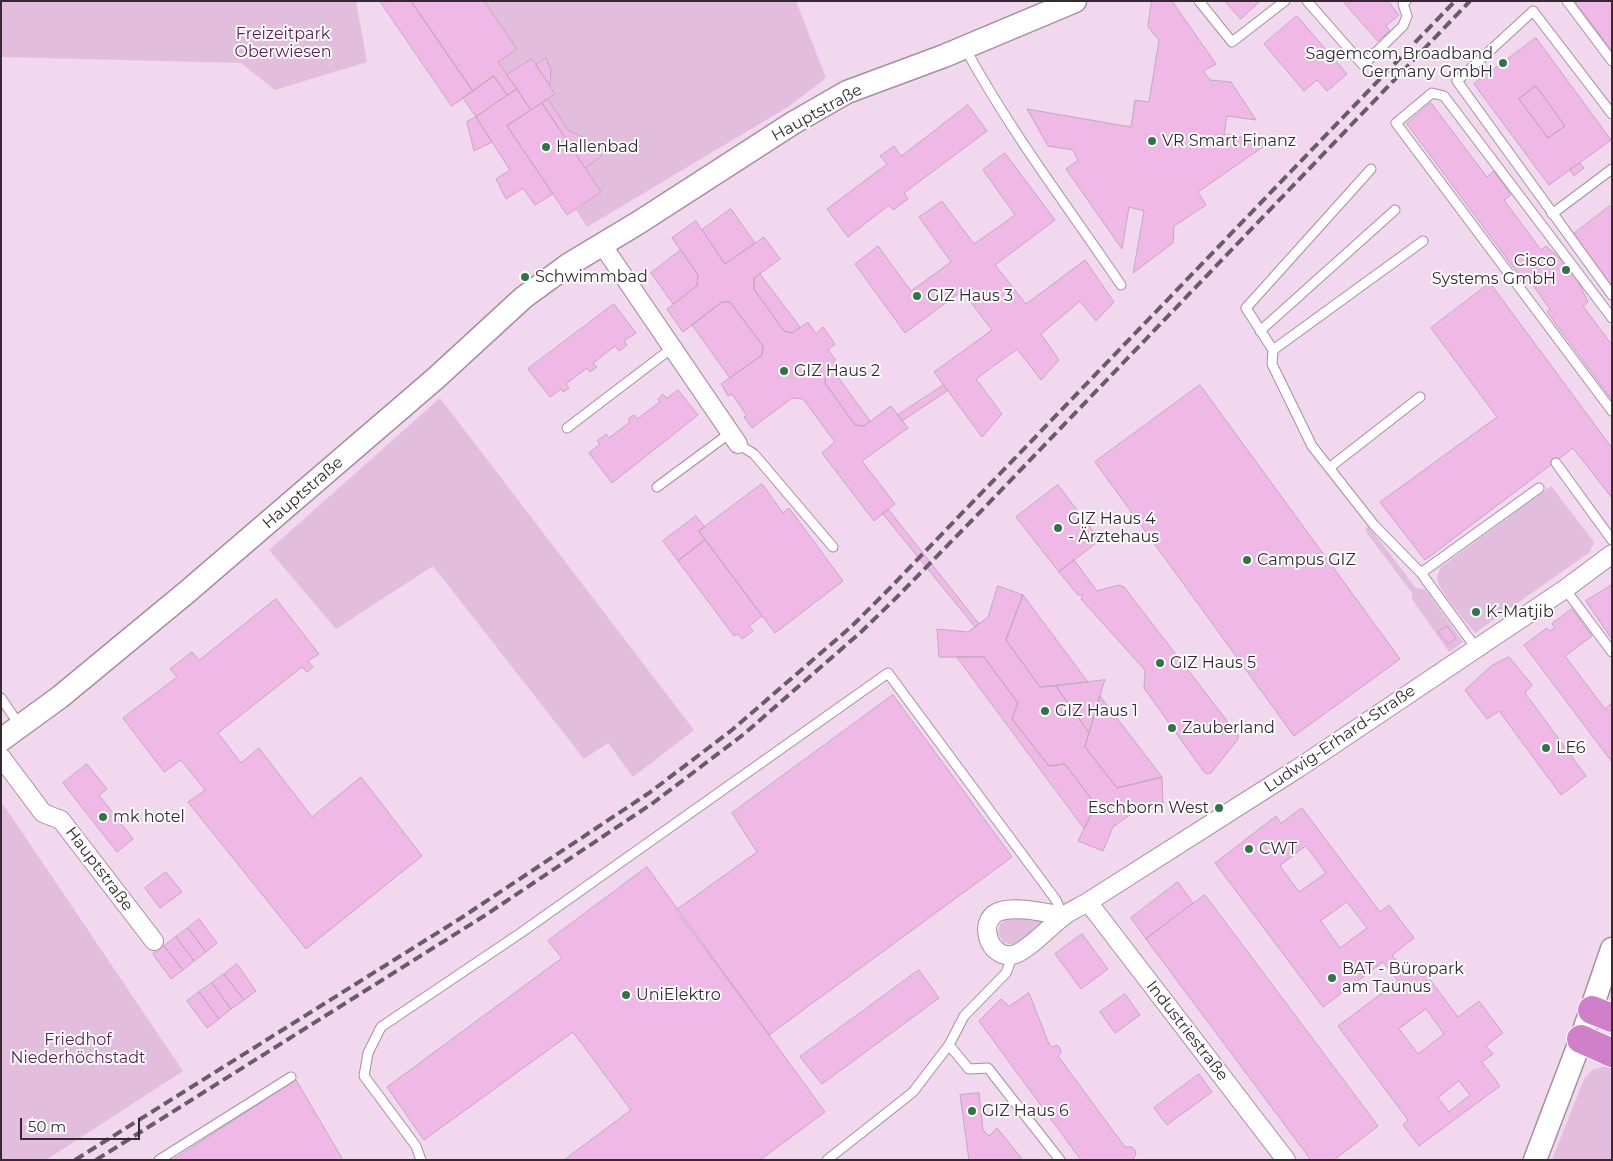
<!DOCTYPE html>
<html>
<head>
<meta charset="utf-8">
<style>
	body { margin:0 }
	#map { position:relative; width:1613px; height:1161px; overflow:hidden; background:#f2d8ee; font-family:Montserrat,sans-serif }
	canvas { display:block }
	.frame { position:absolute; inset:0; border:2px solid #342a32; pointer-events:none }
	.scale { position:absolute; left:20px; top:1118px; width:120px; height:22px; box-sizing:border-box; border:2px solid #342a32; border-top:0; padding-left:6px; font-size:15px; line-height:18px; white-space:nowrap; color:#342a32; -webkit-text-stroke:4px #fff; paint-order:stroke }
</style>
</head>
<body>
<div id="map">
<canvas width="1613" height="1161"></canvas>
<div class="frame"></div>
<div class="scale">50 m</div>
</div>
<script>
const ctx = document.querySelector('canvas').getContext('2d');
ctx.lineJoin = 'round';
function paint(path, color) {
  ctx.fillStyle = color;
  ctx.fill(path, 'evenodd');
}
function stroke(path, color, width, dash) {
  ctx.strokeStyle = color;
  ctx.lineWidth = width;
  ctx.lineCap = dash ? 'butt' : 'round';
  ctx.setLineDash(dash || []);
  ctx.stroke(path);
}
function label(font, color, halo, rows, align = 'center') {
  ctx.font = font + ' Montserrat,sans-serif';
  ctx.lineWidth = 4;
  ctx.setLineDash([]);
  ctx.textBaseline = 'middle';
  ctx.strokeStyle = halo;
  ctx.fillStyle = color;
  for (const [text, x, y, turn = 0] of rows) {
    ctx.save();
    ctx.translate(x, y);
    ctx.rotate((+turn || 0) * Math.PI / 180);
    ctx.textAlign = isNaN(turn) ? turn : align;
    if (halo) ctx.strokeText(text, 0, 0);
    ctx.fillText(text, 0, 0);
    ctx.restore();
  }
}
paint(new Path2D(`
	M1,1H356L367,62L275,90L241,63L1,57Z
	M484,1H796L826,78L788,107L587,227L576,210L601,192L585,168L602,156L587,139L568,130L548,99L555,94L550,86L551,70L546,58L536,65L531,59L507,75L498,62Z
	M440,398L694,730L633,777L608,743L584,759L433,566L336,629L269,550Z
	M1551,486L1594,542L1590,552L1475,633C1468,624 1440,592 1438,582C1436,577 1439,571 1441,567Z
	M1365,527L1370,528L1416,588L1425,589L1463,642L1449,652L1412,599V593L1366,532Z
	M1,803L5,807L183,1071L46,1160H1Z
	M1021,915L1047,919L1034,933L1015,945L1004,943L998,934L1000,924L1009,918Z
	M1610,1065L1612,1066V1160H1552L1584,1079L1592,1070Z`), '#e3bddd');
const building = new Path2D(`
	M380,1H411L473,91L452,106Z
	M411,1H484L517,49L498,62L517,89L507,95L494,76L473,91Z
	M1152,1H1172L1216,64L1203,71L1210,80L1231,82L1256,120L1227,116L1224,134L1270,142L1198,192L1206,205L1174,226L1173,243L1133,273L1144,211L1129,207L1122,249L1066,169L1078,160L1073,150L1048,146L1027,109L1131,127L1135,100L1149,102L1159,40L1148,27Z
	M1225,1H1260L1241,19Z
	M1343,1H1388L1399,15L1386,26L1390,31L1378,41Z
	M1579,1H1612V51L1576,3Z
	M1297,16L1347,74L1327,91L1317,80L1304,91L1264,44Z
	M1536,38L1611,140L1549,185L1474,84ZM1536,86L1565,126L1548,138L1519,99Z
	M546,58L551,70L550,86L536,65Z
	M532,59L555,94L531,110L507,75Z
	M494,76L507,95L476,117L463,98Z
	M1536,86L1565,126L1548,138L1519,99Z
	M517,89L531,110L507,126L553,194L535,205L523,188L506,199L496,179L510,170L476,117Z
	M548,99L568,130L587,139L602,156L585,168L542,103Z
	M542,103L601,192L567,215L507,126Z
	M1431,103L1487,177L1494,171L1511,195L1504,200L1541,250L1546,246L1573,270L1588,302L1583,306L1612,345V400L1547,312L1550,309L1529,280L1525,283L1407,124Z
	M968,105L987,131L904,193L908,199L893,210L889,205L848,237L827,209L887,164L880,156L894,146L901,156Z
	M476,117L492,142L474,151L467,122Z
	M1005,153L1055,220L995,265L1026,304L1085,260L1114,302L1096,321L1080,301L1041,334L1059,360L1041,380L1017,349L976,379L1002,414L982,437L934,372L992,330L962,291L905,333L855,264L878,246L911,291L951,262L919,217L942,201L974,244L1015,215L983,170Z
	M1580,163L1584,168L1574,176L1570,170Z
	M1610,206L1612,208V290L1571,236Z
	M731,209L755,243L725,264L702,230Z
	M696,221L725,264L764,237L780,259L754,278V289L784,331L792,333L808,322L816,334L823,327L835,344L828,350L835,359L834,367L826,372L825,383L855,425L864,426L891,406L908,428L862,461L895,504L874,521L822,453L835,442L803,399L792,398L752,428L744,417L747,416L732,394L728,396L721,384L762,355L763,346L730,302H722L683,332L667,309L697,286L698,275L672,238Z
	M681,250L698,275L697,286L673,304L651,273Z
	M760,274L800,327L792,333L784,331L754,289V278Z
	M1490,283L1612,448V498L1573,448L1425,560L1380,502L1497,417L1431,328Z
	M722,302H730L763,346L762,355L730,378L692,325Z
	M614,304L636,333L624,341L627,345L619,351L615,346L593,363L597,367L590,372L587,368L566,384L569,388L563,392L561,389L550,397L528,369Z
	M832,369L870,421L864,426L855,425L825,383L826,372Z
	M944,385L947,391L902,421L898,415Z
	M1200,385L1400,659L1294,736L1095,462Z
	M678,390L698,415L612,483L589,453L600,444L597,441L606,434L609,438L630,422L628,419L634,415L637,419L660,402L658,399L663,394L667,398Z
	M762,484L783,513L789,508L843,581L775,633L699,531Z
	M1058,485L1100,540L1059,572L1016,517Z
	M888,509L949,586L979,624L975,627L883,514Z
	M696,516L705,527L699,531L705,540L678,561L663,541Z
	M705,540L762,616L749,626L753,631L742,639L738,634L734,636L678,561Z
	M1074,560L1097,591L1119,585L1124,587L1238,735V739L1211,773L1207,774L1204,772L1144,688L1145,671L1143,668L1081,599L1083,595H1078L1059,572Z
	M1612,585V638H1611L1586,601Z
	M998,586L1023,595L1006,640L1040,687L1056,686L1089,733L1085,747L1117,788L1162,777L1163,806L1134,812L1113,827L1103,851L1078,841L1096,805L1065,764L1049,766L1012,719L1018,703L984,657H939L937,629L968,632L988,617Z
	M1023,595L1088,682L1040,687L1006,640Z
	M276,599L319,654L308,661L313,667L307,672L302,667L218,733L241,763L259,748L312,817L361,777L422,856L306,949L188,802L205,790L181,760L164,772L123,718L177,677L170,669L192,652L199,660Z
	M1572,609L1592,636L1565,656L1605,709L1612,703V762L1524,645L1547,628L1550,631L1555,628L1552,624Z
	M1447,626L1456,638L1448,644L1438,632Z
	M957,657H984L1018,703L1012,719L1049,766L1065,764L1096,805L1084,828Z
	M1509,657L1532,685L1525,693L1586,776L1561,795L1499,711L1487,719L1465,690L1491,666Z
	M1105,680L1103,685L1089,733L1056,686Z
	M893,695L1012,857L769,1035L676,910L757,852L732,813Z
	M1100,696L1162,777L1117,788L1085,747Z
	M87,764L107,789L99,795L133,839L117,852L63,783Z
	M1302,808L1380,912L1389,905L1414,938L1392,955L1407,974L1419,965L1458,1017L1479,1001L1503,1033L1486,1046L1493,1054L1482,1062L1500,1086L1419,1146L1403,1125L1408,1120L1338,1026L1398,981L1383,962L1323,1007L1215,863L1276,816L1281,823ZM1306,846L1326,873L1299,892L1280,866ZM1347,902L1367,928L1340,948L1321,921ZM1426,1009L1444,1034L1418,1054L1399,1029ZM1459,1081L1470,1095L1449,1112L1438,1098Z
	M647,867L825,1112L760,1160H564L631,1110L573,1032L424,1140L387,1087L562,958L548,941Z
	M166,872L182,892L160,908L145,888Z
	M1178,882L1193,903L1146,939L1131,918Z
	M1205,895L1378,1126L1334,1160H1311L1146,939Z
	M199,919L217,943L206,952L188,928Z
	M188,928L206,952L194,961L176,937Z
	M1082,934L1108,969L1081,989L1055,954Z
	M176,937L194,961L183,970L164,946Z
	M164,946L183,970L171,979L153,954Z
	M237,964L256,991L244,1000L224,974Z
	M919,970L939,998L822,1084L800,1057Z
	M224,974L244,1000L231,1009L212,983Z
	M212,983L231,1009L219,1019L199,992Z
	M199,992L219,1019L207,1028L187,1001Z
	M1029,993L1049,1044L1052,1047L1057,1045L1060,1048L1061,1053L1058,1056L1125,1147H1132L1135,1150L1136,1155L1133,1158L1134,1160H1081L979,1021L1001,999L1009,1006Z
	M1125,994L1140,1015L1115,1033L1100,1012Z
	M1199,1074L1212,1092L1167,1125L1154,1108Z
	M296,1080L343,1160H173Z
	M979,1093L983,1130L989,1136L997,1128L1023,1160H969L960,1095Z`);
paint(building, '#efb8e7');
stroke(building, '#c1a8bd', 1);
const service = new Path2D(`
	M1199,1L1232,42L1285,1
	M1307,1L1363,65L1403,26L1407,16L1403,4L1406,1
	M1567,1L1612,61
	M965,48C1010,131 1068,207 1121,285
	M1612,114L1533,11L1457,81L1612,295
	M1552,214L1612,169
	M1423,241L1273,350L1272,364L1312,446L1374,525L1421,573L1476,648
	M1612,318L1444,96L1432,93L1396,123L1612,411
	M1260,331L1395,210
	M1273,350L1246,308L1371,169
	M567,428L672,348
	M738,444L754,454L833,547
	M1556,463L1612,540
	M1329,468L1420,397
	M657,487L730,433
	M1421,573L1539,488
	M1565,589L1612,652
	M1,698L20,726
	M949,1045L969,1069L988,1068L1060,1160
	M159,1160L291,1077
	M421,1160L416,1146L364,1076L368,1053L381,1027L522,932L888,673L1056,900L1063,916
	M827,1160L913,1092L949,1045L964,1016L1006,973L1013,955`);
const minor = new Path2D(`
	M603,246L738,444
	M1,757L43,813L61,820L154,941
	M1088,902L1286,1160
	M1063,916C1046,913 1015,905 998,912C977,921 989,959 1012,955C1026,953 1051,925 1064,916C1071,910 1080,907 1088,902L1297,769L1565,589L1612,554`);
const tertiary = new Path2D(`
	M1,740L60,697L187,592L436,378L523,298L568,265L638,223L793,123L847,92L944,56L1075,1
	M1535,1160L1581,1039L1612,949`);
const trunk = new Path2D(`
	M1592,1010L1612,1018
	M1581,1039L1612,1053`);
stroke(service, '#a68ea2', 11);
stroke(minor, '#a68ea2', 20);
stroke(tertiary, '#a68ea2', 25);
stroke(trunk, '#fff', 30);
stroke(service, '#fff', 9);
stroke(minor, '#fff', 18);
stroke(tertiary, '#fff', 22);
stroke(trunk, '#d080c8', 28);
stroke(new Path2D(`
	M75,1160L461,918L649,793L732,730L852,626L889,589L1455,1
	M96,1160L484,916L653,803L744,734L861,632L897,597L986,506L1470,1`), '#6a5b67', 4, [10, 5]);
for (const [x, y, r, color] of [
	[1503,63,5,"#2e7745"],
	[1152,141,5,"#2e7745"],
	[546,147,5,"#2e7745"],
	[1566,270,5,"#2e7745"],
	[525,277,5,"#2e7745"],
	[917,296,5,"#2e7745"],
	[784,371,5,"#2e7745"],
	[1058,528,5,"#2e7745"],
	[1247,560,5,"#2e7745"],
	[1476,612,5,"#2e7745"],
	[1160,663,5,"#2e7745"],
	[1045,711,5,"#2e7745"],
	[1172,728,5,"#2e7745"],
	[1546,748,5,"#2e7745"],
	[1219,808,5,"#2e7745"],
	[103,817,5,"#2e7745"],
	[1249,849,5,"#2e7745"],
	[1332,978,5,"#2e7745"],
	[626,995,5,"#2e7745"],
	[972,1111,5,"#2e7745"]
]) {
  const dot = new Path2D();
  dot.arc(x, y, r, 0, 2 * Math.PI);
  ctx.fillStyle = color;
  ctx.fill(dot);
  stroke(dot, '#fff', 2);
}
label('16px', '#5b1d56', '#fff', [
	["Freizeitpark",283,34],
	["Oberwiesen",283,52],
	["Friedhof",78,1040],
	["Niederhöchstadt",78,1058]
]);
label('16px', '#342a32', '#fff', [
	["Sagemcom Broadband",1493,54,"right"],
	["Germany GmbH",1493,72,"right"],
	["VR Smart Finanz",1162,141],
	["Hallenbad",556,147],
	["Cisco",1556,261,"right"],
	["Systems GmbH",1556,279,"right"],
	["Schwimmbad",535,277],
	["GIZ Haus 3",927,296],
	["GIZ Haus 2",794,371],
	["GIZ Haus 4",1068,519],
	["- Ärztehaus",1068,537],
	["Campus GIZ",1257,560],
	["K-Matjib",1486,612],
	["GIZ Haus 5",1170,663],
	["GIZ Haus 1",1055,711],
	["Zauberland",1182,728],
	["LE6",1556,748],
	["Eschborn West",1209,808,"right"],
	["mk hotel",113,817],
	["CWT",1259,849],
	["BAT - Büropark",1342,969],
	["am Taunus",1342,987],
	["UniElektro",636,995],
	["GIZ Haus 6",982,1111]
], 'left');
label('16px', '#342a32', '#fff', [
	["Hauptstraße",817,113,-29],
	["Hauptstraße",303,493,-41],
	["Ludwig-Erhard-Straße",1340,739,-34],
	["Hauptstraße",99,869,53],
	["Industriestraße",1187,1031,52]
]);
</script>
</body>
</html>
